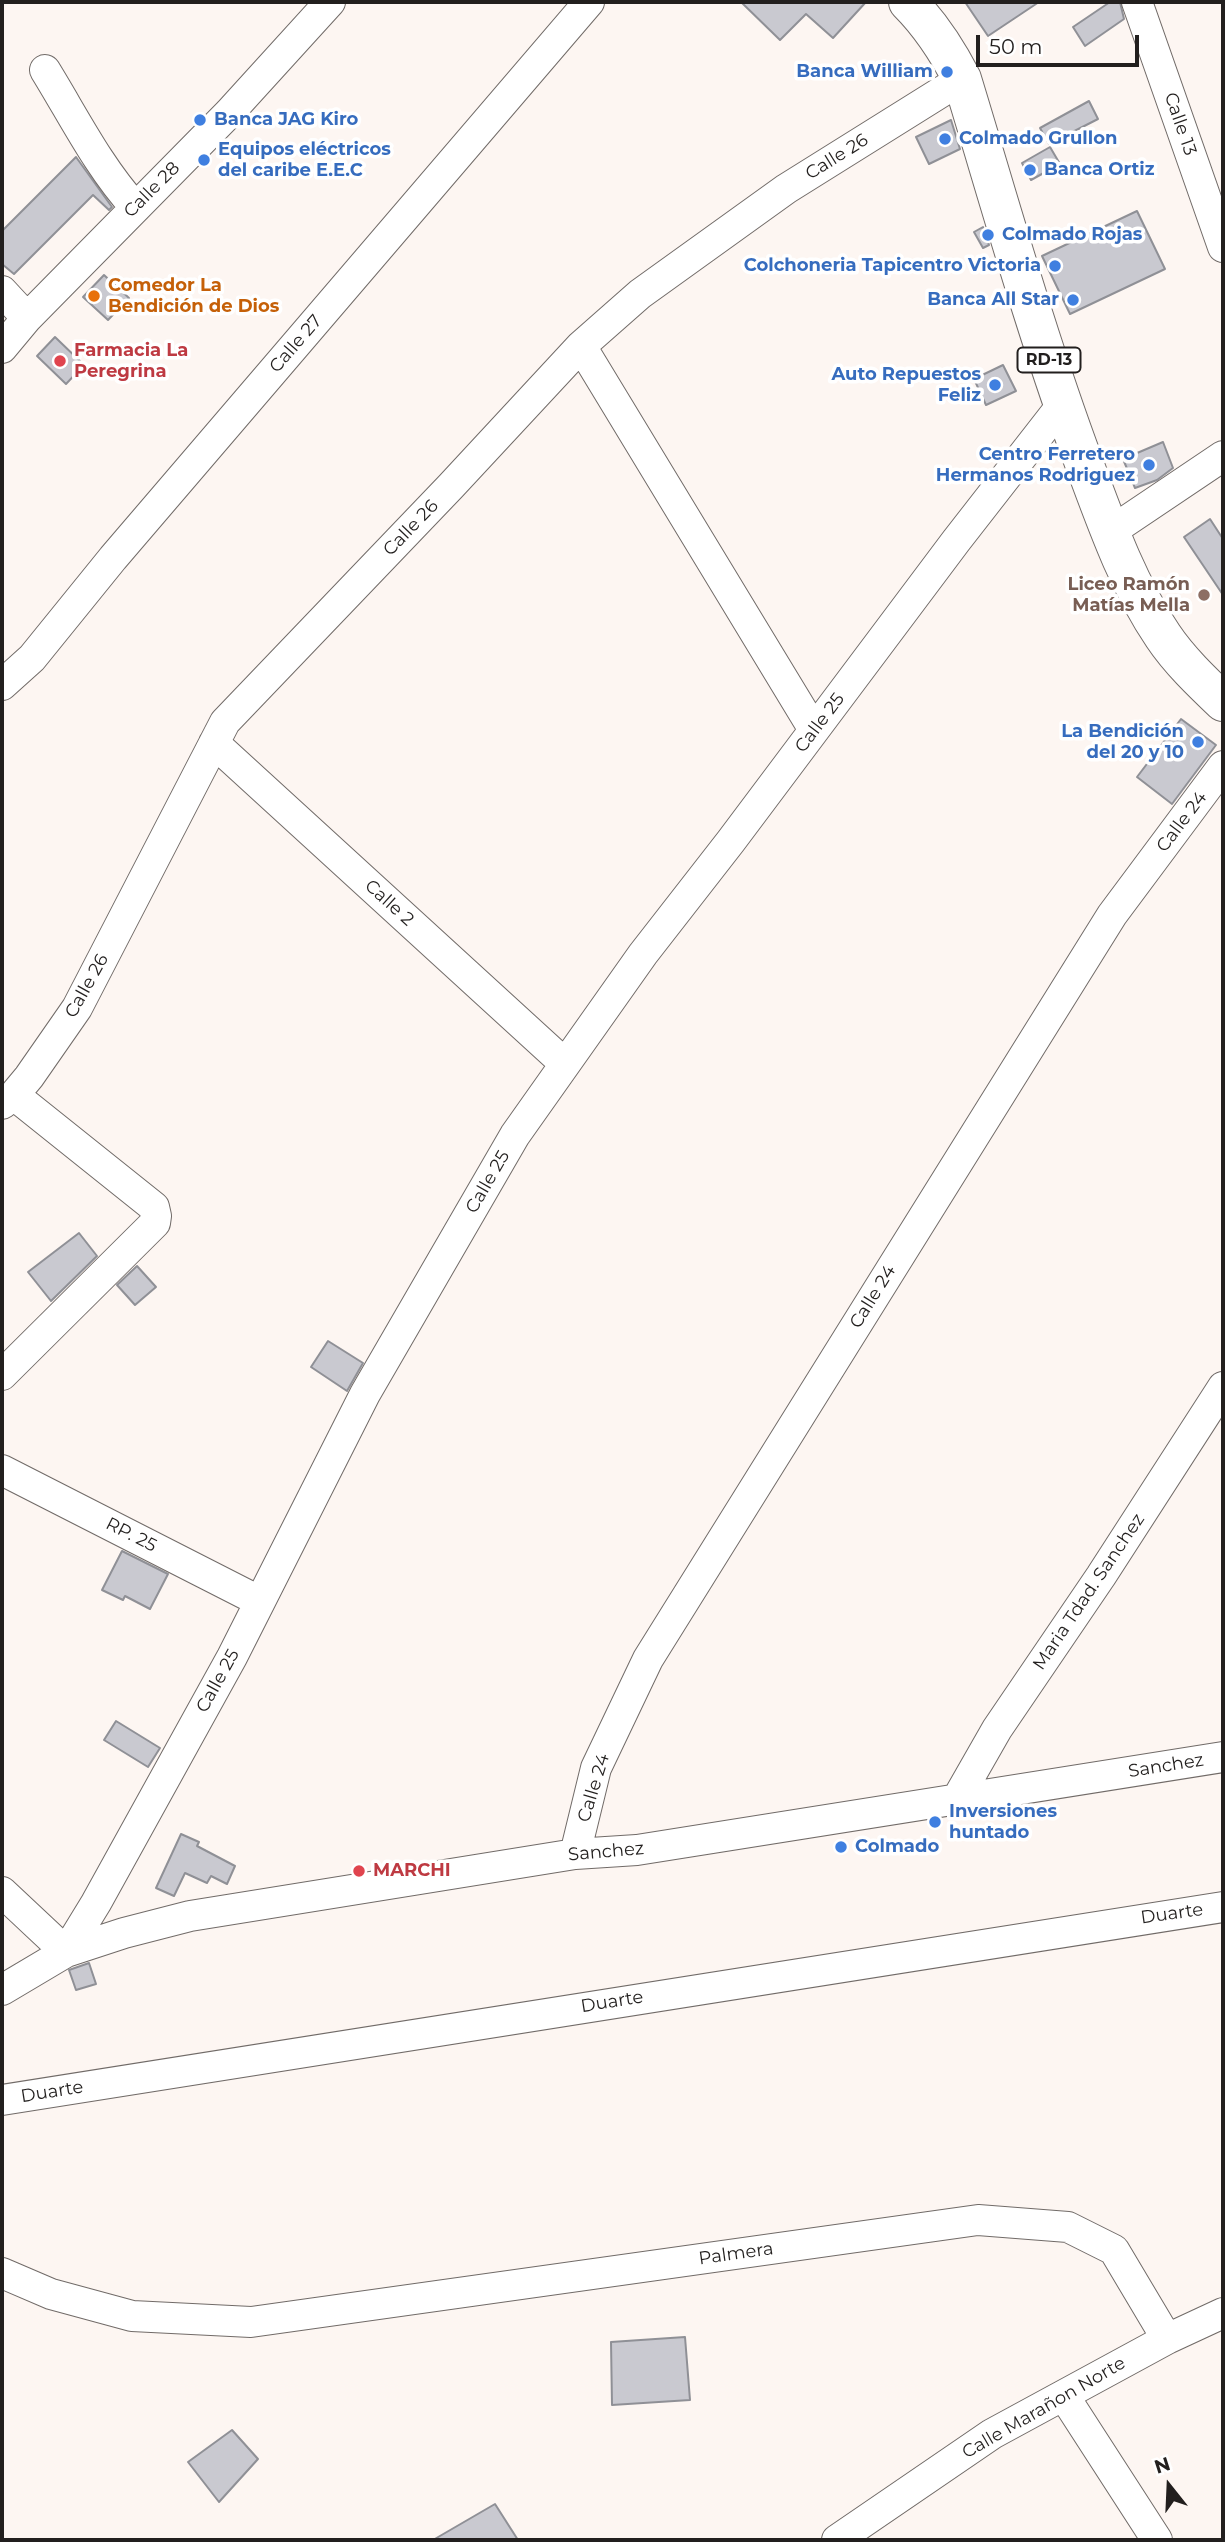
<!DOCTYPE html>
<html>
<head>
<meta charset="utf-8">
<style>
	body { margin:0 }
	#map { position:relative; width:1225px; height:2542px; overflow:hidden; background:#fdf6f2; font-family:Montserrat,sans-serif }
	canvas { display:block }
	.frame { position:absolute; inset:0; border:4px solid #221f1e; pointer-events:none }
	.north { position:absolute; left:1134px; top:2451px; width:70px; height:70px; -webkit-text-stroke:5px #fff; paint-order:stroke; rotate:342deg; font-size:19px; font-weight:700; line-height:28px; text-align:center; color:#221f1e }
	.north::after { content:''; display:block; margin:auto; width:24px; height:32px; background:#221f1e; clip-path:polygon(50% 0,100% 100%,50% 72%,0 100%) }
	.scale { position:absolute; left:976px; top:35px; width:163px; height:32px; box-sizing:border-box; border:4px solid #221f1e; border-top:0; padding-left:9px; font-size:21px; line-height:24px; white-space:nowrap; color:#221f1e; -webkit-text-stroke:5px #fff; paint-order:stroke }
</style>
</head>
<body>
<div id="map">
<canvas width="1225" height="2542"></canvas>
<div class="frame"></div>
<div class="north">N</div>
<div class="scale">50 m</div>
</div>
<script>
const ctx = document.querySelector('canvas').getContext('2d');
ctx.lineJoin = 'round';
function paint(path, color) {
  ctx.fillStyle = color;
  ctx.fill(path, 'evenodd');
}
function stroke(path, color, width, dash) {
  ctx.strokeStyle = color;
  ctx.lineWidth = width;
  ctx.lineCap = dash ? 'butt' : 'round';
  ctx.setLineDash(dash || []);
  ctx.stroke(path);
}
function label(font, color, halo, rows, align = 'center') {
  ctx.font = font + ' Montserrat,sans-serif';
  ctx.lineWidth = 7;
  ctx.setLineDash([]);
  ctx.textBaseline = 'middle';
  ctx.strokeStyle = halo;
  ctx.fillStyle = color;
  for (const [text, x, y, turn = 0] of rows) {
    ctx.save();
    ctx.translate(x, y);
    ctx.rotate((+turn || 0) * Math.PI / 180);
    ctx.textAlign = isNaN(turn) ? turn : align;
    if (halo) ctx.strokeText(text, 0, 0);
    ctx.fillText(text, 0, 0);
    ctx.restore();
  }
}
const building = new Path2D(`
	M741,2H866L833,38L806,14L780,40Z
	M965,2H1039L988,36Z
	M1110,2H1120L1124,19L1085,46L1073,27Z
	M1089,101L1098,119L1049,144L1040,128Z
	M951,120L960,149L929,164L916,137Z
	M1050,147L1060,164L1031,180L1022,163Z
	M76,157L112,207L109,210L93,195L14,274L2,264V231Z
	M1137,211L1165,269L1070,314L1042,256Z
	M983,227L989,245L983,248L974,232Z
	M104,275L129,298L108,320L83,297Z
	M55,337L84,365L66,384L37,356Z
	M1003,365L1016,391L986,405L974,379Z
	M1163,442L1173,468L1157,480L1135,488L1123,459Z
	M1210,519L1223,539V595L1184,537Z
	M1181,719L1216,745L1172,804L1137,777Z
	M79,1233L97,1256L51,1301L28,1272Z
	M137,1266L156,1287L135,1305L117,1285Z
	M328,1341L363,1363L347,1391L311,1367Z
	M122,1551L168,1574L150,1609L125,1596L123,1600L102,1590Z
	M116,1721L160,1748L148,1767L104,1740Z
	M181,1834L199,1842L197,1846L235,1866L227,1884L211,1876L207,1883L185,1873L174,1896L156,1888Z
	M89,1963L96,1984L76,1990L69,1970Z
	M685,2337L690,2400L612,2405L611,2342Z
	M232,2430L258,2459L219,2502L188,2462Z
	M495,2504L518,2540H433Z`);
paint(building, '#c9c9d0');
stroke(building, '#8f9096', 2);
const minor = new Path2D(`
	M1137,2L1223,247
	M45,70C74,117 98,166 135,207
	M2,291L27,318
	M581,346L814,730
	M2,348L27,318L229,113L330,2
	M1110,532L1223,456
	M2,685L32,658L113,558L589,2
	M214,743L564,1063
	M2,1104L14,1095L29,1077L77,1008L225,722L451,486L581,346L640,294L786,189L962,79
	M2,1375L155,1223L156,1216L154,1207L14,1095
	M2,1470L259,1601
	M957,1799L997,1729L1101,1576L1223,1387
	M575,1854L596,1768L648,1659L1112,915L1223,766
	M2,1892L66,1952L96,1903L232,1657L365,1394L515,1135L643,954L731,841L956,541L1062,405
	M2,1990L66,1952L124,1933L190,1916L575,1854L637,1850L1223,1757
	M2,2100L1223,1907
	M2,2273L51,2294L132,2316L251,2322L978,2220L1068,2227L1114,2250L1167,2339
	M1064,2396L1157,2540
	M837,2540L992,2434L1167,2339L1223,2313`);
const major = new Path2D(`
	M908,2C931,25 947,50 962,79C1001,207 1037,337 1084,463C1106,522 1127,583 1163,636C1179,660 1202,682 1223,702`);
stroke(minor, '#716b68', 32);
stroke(major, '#716b68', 40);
stroke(minor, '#fff', 30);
stroke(major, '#fff', 38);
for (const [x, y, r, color] of [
	[947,72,7,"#3f7fe0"],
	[200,120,7,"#3f7fe0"],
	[945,139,7,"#3f7fe0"],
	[204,160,7,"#3f7fe0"],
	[1030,170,7,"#3f7fe0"],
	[988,235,7,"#3f7fe0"],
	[1055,266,7,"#3f7fe0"],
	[94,296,7,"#e8710a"],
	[1073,300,7,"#3f7fe0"],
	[60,361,7,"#e0444e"],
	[995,385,7,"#3f7fe0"],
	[1149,465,7,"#3f7fe0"],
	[1204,595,7,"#8d6e63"],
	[1198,742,7,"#3f7fe0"],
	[935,1822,7,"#3f7fe0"],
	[841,1847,7,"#3f7fe0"],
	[359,1871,7,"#e0444e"]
]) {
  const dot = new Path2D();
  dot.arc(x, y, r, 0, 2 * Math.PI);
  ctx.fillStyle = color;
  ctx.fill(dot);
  stroke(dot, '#fff', 2.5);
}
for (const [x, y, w] of [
	[1049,360,63]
]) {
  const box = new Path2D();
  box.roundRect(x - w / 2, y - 12.5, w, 25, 5);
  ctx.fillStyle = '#fff';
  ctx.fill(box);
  stroke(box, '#221f1e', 2);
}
label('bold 16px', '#221f1e', null, [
	["RD-13",1049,360]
]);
label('bold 18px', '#366cbe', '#fff', [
	["Banca William",933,72,"right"],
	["Banca JAG Kiro",214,120],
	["Colmado Grullon",959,139],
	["Equipos eléctricos",218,150],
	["del caribe E.E.C",218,171],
	["Banca Ortiz",1044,170],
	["Colmado Rojas",1002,235],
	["Colchoneria Tapicentro Victoria",1041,266,"right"],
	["Banca All Star",1059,300,"right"],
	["Auto Repuestos",981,375,"right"],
	["Feliz",981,396,"right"],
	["Centro Ferretero",1135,455,"right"],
	["Hermanos Rodriguez",1135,476,"right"],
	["La Bendición",1184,732,"right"],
	["del 20 y 10",1184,753,"right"],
	["Inversiones",949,1812],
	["huntado",949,1833],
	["Colmado",855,1847]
], 'left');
label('18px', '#221f1e', '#fff', [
	["Calle 13",1180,124,71],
	["Calle 26",837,157,-32],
	["Calle 28",152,190,-45],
	["Calle 27",296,344,-49],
	["Calle 26",411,528,-46],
	["Calle 25",820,723,-53],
	["Calle 24",1182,822,-53],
	["Calle 2",389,903,42],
	["Calle 26",87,986,-61],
	["Calle 25",488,1182,-60],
	["Calle 24",873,1297,-58],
	["RP. 25",131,1535,27],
	["Maria Tdad. Sanchez",1089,1592,-56],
	["Calle 25",218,1681,-61],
	["Sanchez",1166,1766,-9],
	["Calle 24",594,1788,-73],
	["Sanchez",606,1852,-5],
	["Duarte",1172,1914,-8],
	["Duarte",612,2002,-9],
	["Duarte",52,2092,-9],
	["Palmera",736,2254,-8],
	["Calle Marañon Norte",1044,2408,-30]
]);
label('bold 18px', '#c56008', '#fff', [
	["Comedor La",108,286],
	["Bendición de Dios",108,307]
], 'left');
label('bold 18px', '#be3a42', '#fff', [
	["Farmacia La",74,351],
	["Peregrina",74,372],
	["MARCHI",373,1871]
], 'left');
label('bold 18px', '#785e54', '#fff', [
	["Liceo Ramón",1190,585],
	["Matías Mella",1190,606]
], 'right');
</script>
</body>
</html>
